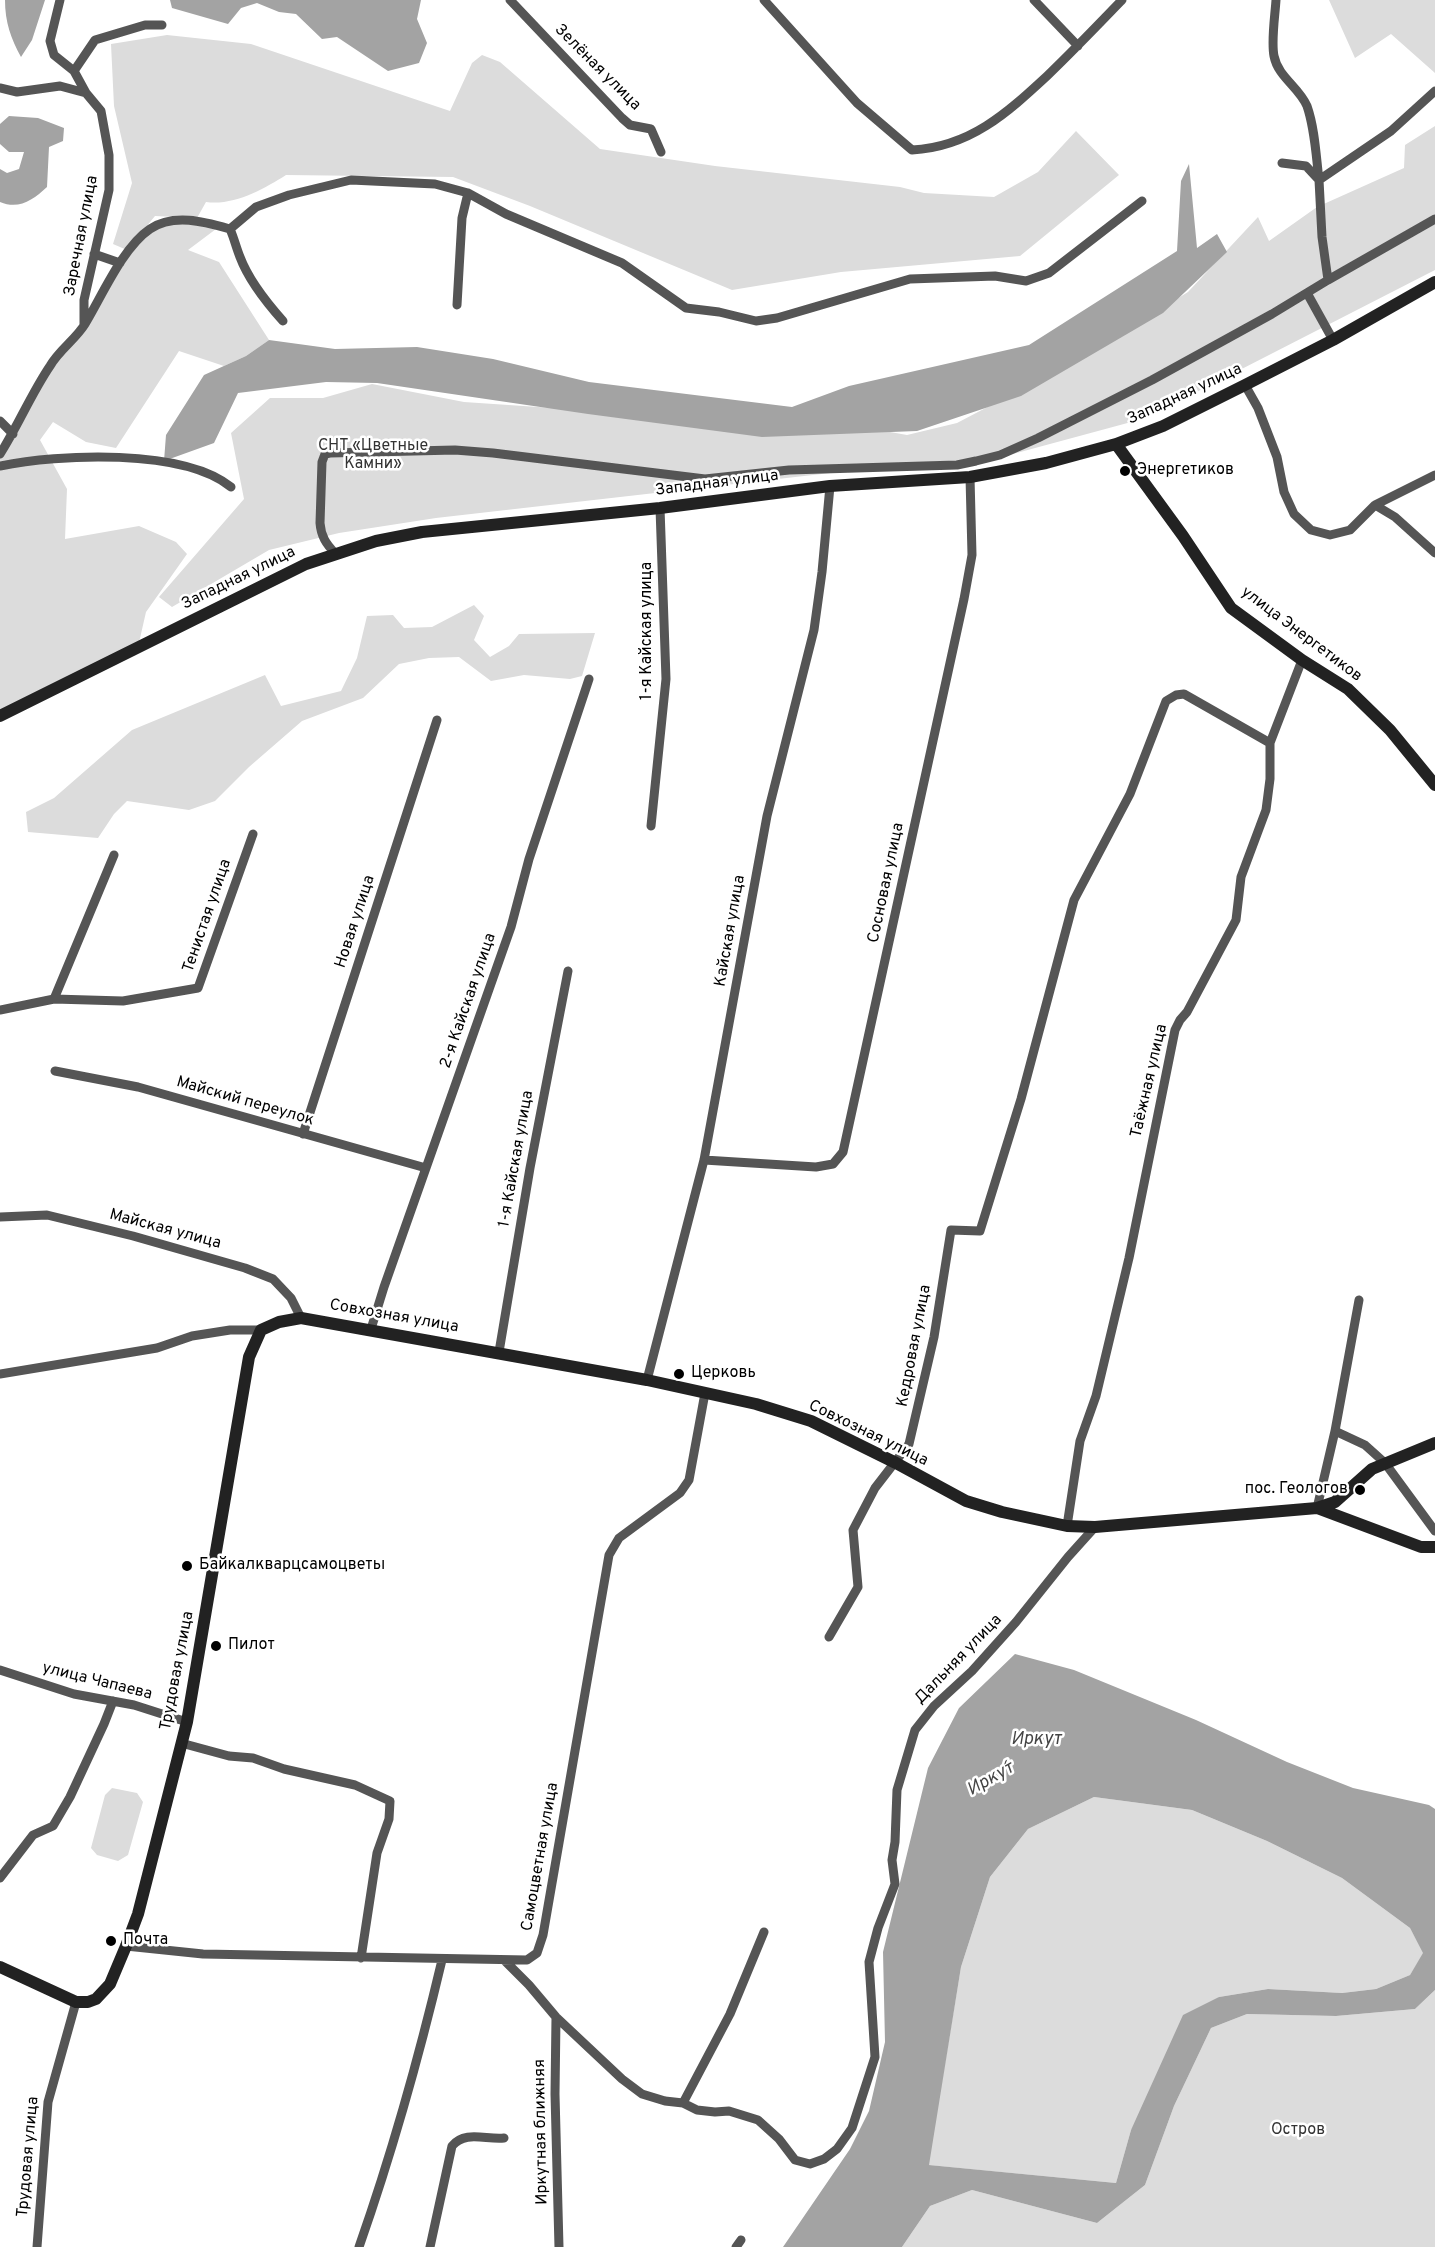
<!DOCTYPE html>
<html>
<head>
<meta charset="utf-8">
<style>
	body { margin:0 }
	canvas { display:block; background:#fff }
</style>
</head>
<body>
<canvas width="1435" height="2247"></canvas>
<script>
const ctx = document.querySelector('canvas').getContext('2d');
ctx.lineJoin = 'round';
function paint(path, color) {
  ctx.fillStyle = color;
  ctx.fill(path, 'evenodd');
}
function stroke(path, color, width, dash) {
  ctx.strokeStyle = color;
  ctx.lineWidth = width;
  ctx.lineCap = dash ? 'butt' : 'round';
  ctx.setLineDash(dash || []);
  ctx.stroke(path);
}
function label(font, color, halo, rows, align = 'center') {
  ctx.font = font + ' Overpass,sans-serif';
  ctx.lineWidth = 5;
  ctx.setLineDash([]);
  ctx.textBaseline = 'middle';
  ctx.strokeStyle = halo;
  ctx.fillStyle = color;
  for (const [text, x, y, turn = 0] of rows) {
    ctx.save();
    ctx.translate(x, y);
    ctx.rotate((+turn || 0) * Math.PI / 180);
    ctx.textAlign = isNaN(turn) ? turn : align;
    if (halo) ctx.strokeText(text, 0, 0);
    ctx.fillText(text, 0, 0);
    ctx.restore();
  }
}
paint(new Path2D(`
	M1329,0H1435V73L1391,34L1355,58Z
	M167,35L251,44L450,111L472,63L482,55L500,62L600,149L715,166L900,187L924,193L994,197L1038,172L1076,131L1119,175L1020,256L841,272L732,290L530,206L453,177L286,175C264,189 234,206 206,202L197,218L155,216L127,250L113,244L132,183L114,106L111,44Z
	M1435,126V270L1146,418L976,464L848,471L436,518L339,533L269,550L172,607L159,597L244,499L231,433L270,398H323L372,384L464,402L879,430L907,435L957,423L1081,358L1188,292L1258,217L1269,241L1317,207L1404,168L1405,145Z
	M165,223L220,226L188,250L219,262L269,340L246,356L224,366L179,351L116,448L86,442L53,422L40,440L67,489L65,539L139,526L176,542L187,554L146,612L138,647L0,716V454L50,364L84,326L133,246Z
	M474,605L484,616L474,640L490,657L509,646L519,634L595,633L582,676L570,679L524,675L491,681L459,657L429,658L399,664L363,698L302,721L249,767L215,801L189,810L127,801L114,814L98,838L28,832L26,812L54,798L132,730L265,675L281,706L341,691L357,658L367,616L393,615L404,628L432,627Z
	M112,1788L137,1793L143,1802L128,1855L118,1861L97,1855L91,1848L105,1795Z
	M1094,1797L1192,1810L1267,1841L1342,1878L1410,1928L1424,1953L1410,1975L1376,1989L1342,1993L1268,1989L1219,1997L1131,2130L1116,2183L928,2165L961,1967L990,1877L1028,1829Z
	M1435,1990V2247H902L930,2206L972,2190L1097,2223L1145,2185L1174,2106L1211,2028L1247,2014L1336,2016L1415,2009Z`), '#dcdcdc');
paint(new Path2D(`
	M5,0H45L32,40L21,57C11,39 5,22 5,0Z
	M170,0H421L417,19L427,43L419,63L388,71L337,37L322,39L296,14L279,12L257,3L241,8L228,24L172,8Z
	M9,116L38,118L64,128L63,141L49,147L47,187C33,200 19,210 0,202V169L7,173L19,169L24,152H9L0,144V124Z
	M1189,164L1197,248L1217,234L1227,252L1163,313L1021,396L917,431L762,437L588,414L377,383L326,382L238,393L214,443L164,461L166,435L204,375L246,356L269,340L335,349L417,347L493,359L589,382L792,407L849,386L1029,345L1177,251L1181,181Z
	M1015,1654L1074,1670L1196,1720L1287,1762L1353,1788L1429,1805L1435,1809V1990L1415,2009L1336,2016L1247,2014L1211,2028L1174,2106L1145,2185L1097,2223L972,2190L930,2206L902,2247H783L850,2149L869,2111L885,2042L883,1952L928,1768L959,1708ZM1094,1797L1192,1810L1267,1841L1342,1878L1410,1928L1423,1953L1410,1975L1376,1989L1342,1993L1268,1989L1219,1997L1183,2015L1131,2130L1116,2183L929,2165L961,1967L990,1877L1028,1829Z`), '#a3a3a3');
stroke(new Path2D(`
	M60,0L50,41L54,55L74,71
	M510,0L622,118L630,125L651,129L661,152
	M764,0L857,103L912,150C970,147 1007,113 1047,76C1073,51 1097,26 1122,0
	M1034,0L1078,46
	M1276,0C1275,16 1271,41 1274,56C1278,77 1299,87 1307,106C1315,129 1316,156 1319,180L1306,166L1282,163
	M0,88L17,92L60,86L86,93L101,111L109,155V190L84,300V324
	M86,93L74,71L95,40L145,25H162
	M230,229L256,207L289,195L351,180L435,184L468,193L506,214L622,263L686,308L719,312L756,321L777,318L910,279L995,276L1026,281L1049,273L1142,201
	M94,254L120,263
	M1328,280L1322,237L1319,180L1391,131L1435,91
	M1307,293L1333,340
	M457,305L462,218L468,193
	M1245,385L1258,408L1277,457L1284,492L1294,514L1311,530L1330,535L1350,530L1375,505L1435,475
	M0,421L13,434
	M0,454C18,426 31,394 50,366C59,350 76,339 85,324C102,296 123,247 150,229C174,213 205,222 230,229C234,238 236,247 240,257C249,281 266,302 283,321
	M0,466C58,454 183,448 231,487
	M1375,505L1395,517L1435,553
	M335,553C326,544 321,536 320,523L322,462L325,454L330,453L455,450L493,453L705,479L789,470L957,465L976,461L1000,455L1038,438L1152,380L1272,314L1328,280L1435,219
	M651,826L666,679L660,508
	M54,999L114,855
	M0,1010L54,999L123,1001L198,988L253,834
	M55,1071L138,1087L426,1168
	M303,1134L437,720
	M704,1160L816,1167L833,1164L843,1152L964,599L972,555L970,477
	M0,1217L47,1215L133,1236L245,1268L273,1279L291,1298L301,1318
	M371,1329L384,1287L511,927L529,859L589,679
	M499,1352L530,1168L568,971
	M0,1374L157,1348L192,1336L230,1330H261
	M647,1380L704,1160L767,816L814,630L822,572L830,486
	M1335,1431L1365,1445L1385,1463L1435,1531
	M1317,1508L1335,1431L1359,1300
	M1067,1526L1080,1441L1096,1396L1129,1258L1175,1030L1180,1020L1187,1012L1236,920L1241,877L1266,810L1270,779V743L1302,660
	M829,1637L858,1587L853,1530L875,1488L909,1444L934,1337L951,1230L980,1231L1021,1099L1074,900L1130,794L1166,701L1176,695L1184,694L1270,743
	M0,1670L74,1694L134,1705L187,1722
	M181,1743L229,1756L253,1758L284,1769L355,1785L390,1801L389,1819L377,1853L361,1958
	M0,1878L33,1835L53,1826L70,1797L104,1724L113,1701
	M126,1946L203,1954L527,1960L537,1953L543,1935L609,1555L619,1538L680,1493L689,1480L705,1393
	M504,1960L529,1985L556,2017L622,2079L642,2094L665,2101L683,2103L697,2110L715,2112L729,2111L758,2120L779,2139L795,2160L810,2164L824,2159L837,2149L852,2128L875,2057L869,1962L878,1928L895,1884L892,1860L895,1842L897,1790L915,1730L934,1706L972,1671L1016,1622L1068,1557L1095,1527
	M556,2017L555,2094L559,2247
	M683,2103L730,2014L764,1932
	M37,2247L48,2102L76,2002
	M359,2247C392,2153 419,2057 442,1960
	M430,2247L452,2146C465,2130 486,2140 504,2138
	M736,2247L741,2240`), '#555', 9);
stroke(new Path2D(`
	M1116,444L1183,536L1231,608L1302,660L1348,689L1390,730L1435,785
	M0,716L306,564L376,541L422,532L660,508L830,486L970,477L1046,463L1116,444L1163,426L1245,385L1333,340L1435,282
	M1317,1508L1335,1502L1372,1469L1435,1443
	M0,1967L76,2002H88L96,1999L110,1984L126,1946L138,1914L187,1722L249,1357L261,1330L279,1322L301,1318L647,1380L756,1404L811,1421L896,1463L966,1501L1002,1512L1067,1526L1095,1527L1317,1508L1421,1547H1435`), '#222', 12);
for (const [x, y, r, color] of [
	[1125,471,6,"#000"],
	[679,1374,6,"#000"],
	[1360,1490,6,"#000"],
	[187,1566,6,"#000"],
	[216,1646,6,"#000"],
	[111,1941,6,"#000"]
]) {
  const dot = new Path2D();
  dot.arc(x, y, r, 0, 2 * Math.PI);
  ctx.fillStyle = color;
  ctx.fill(dot);
  stroke(dot, '#fff', 2);
}
label('16px', '#000', '#fff', [
	["Зелёная улица",597,68,45],
	["Заречная улица",82,236,-79],
	["Западная улица",1185,395,-25],
	["Западная улица",717,484,-7],
	["Западная улица",239,579,-26],
	["1-я Кайская улица",648,631,-90],
	["улица Энергетиков",1301,635,37],
	["Сосновая улица",887,883,-78],
	["Тенистая улица",208,916,-71],
	["Новая улица",356,922,-72],
	["Кайская улица",731,931,-80],
	["2-я Кайская улица",469,1001,-71],
	["Таёжная улица",1150,1081,-77],
	["Майский переулок",245,1102,16],
	["1-я Кайская улица",517,1159,-80],
	["Майская улица",165,1230,15],
	["Совхозная улица",394,1317,10],
	["Кедровая улица",915,1346,-79],
	["Совхозная улица",868,1434,26],
	["Дальняя улица",959,1660,-46],
	["Трудовая улица",178,1671,-79],
	["улица Чапаева",97,1682,14],
	["Самоцветная улица",541,1857,-80],
	["Иркутная ближняя",542,2132,-91],
	["Трудовая улица",29,2157,-85]
]);
label('16px', '#333', '#fff', [
	["СНТ «Цветные",373,447],
	["Камни»",373,465],
	["Остров",1298,2131]
]);
label('16px', '#000', '#fff', [
	["Энергетиков",1137,471],
	["Церковь",691,1374],
	["пос. Геологов",1348,1490,"right"],
	["Байкалкварцсамоцветы",199,1566],
	["Пилот",228,1646],
	["Почта",123,1941]
], 'left');
label('italic 18px', '#444', '#fff', [
	["Иркут",1036,1740],
	["Ирку́т",991,1780,-30]
]);
</script>
</body>
</html>
